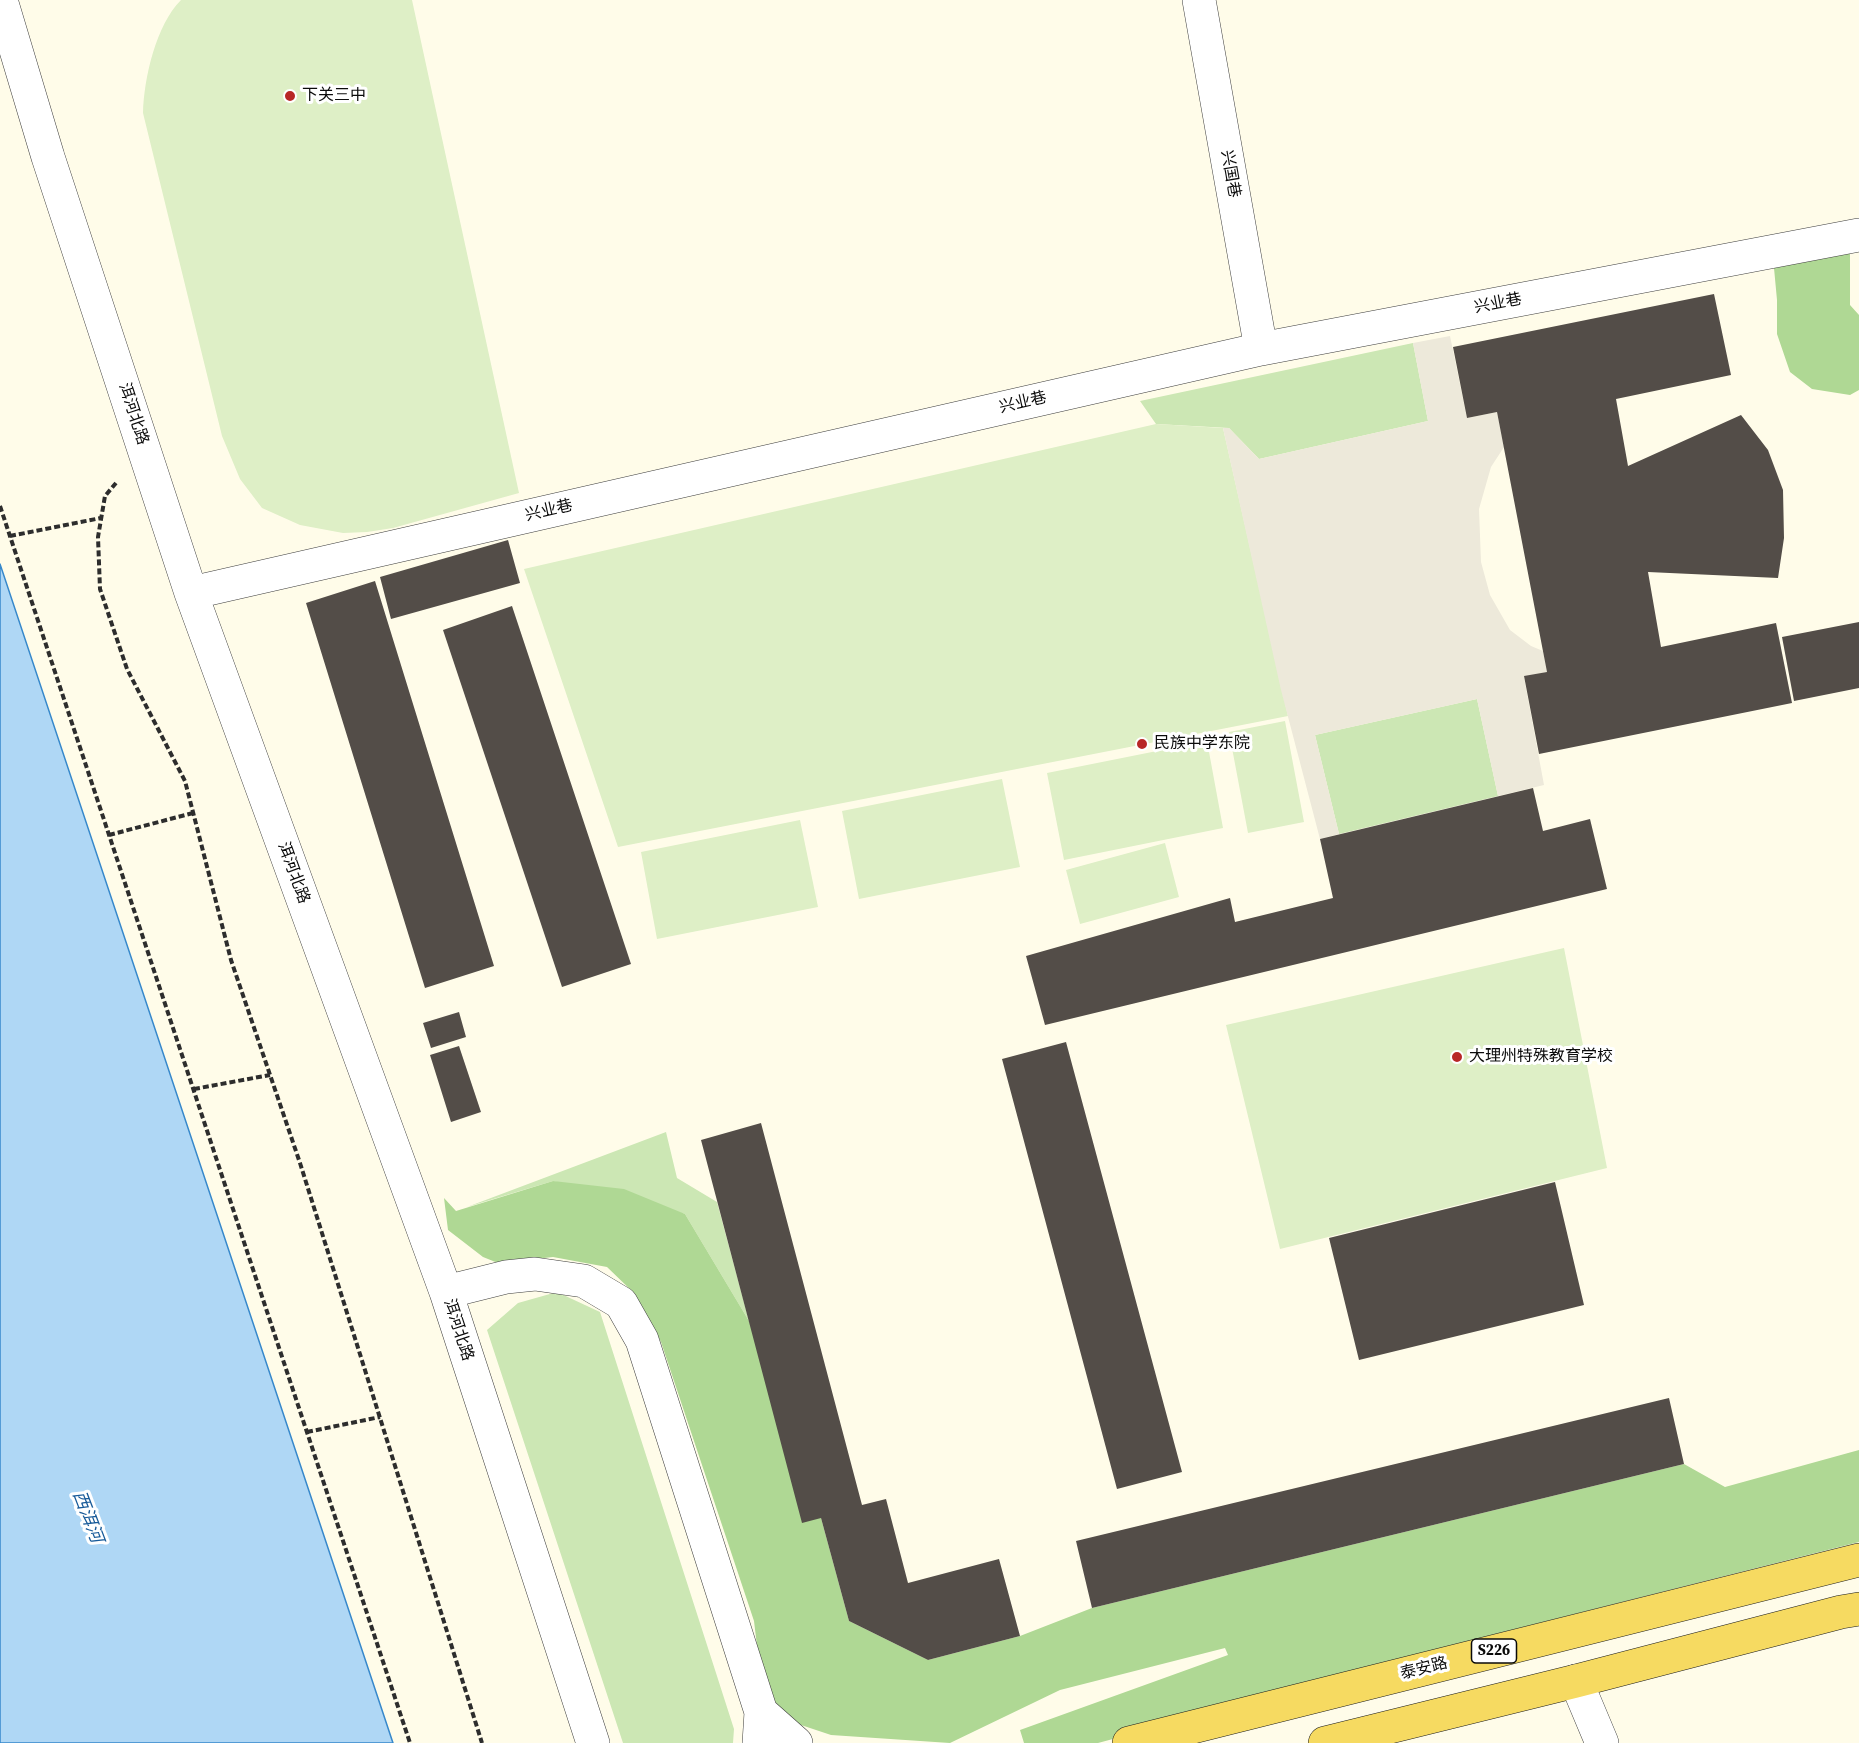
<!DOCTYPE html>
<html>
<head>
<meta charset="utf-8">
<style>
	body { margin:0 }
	canvas { display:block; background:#fffce9 }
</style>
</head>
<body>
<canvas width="1859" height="1743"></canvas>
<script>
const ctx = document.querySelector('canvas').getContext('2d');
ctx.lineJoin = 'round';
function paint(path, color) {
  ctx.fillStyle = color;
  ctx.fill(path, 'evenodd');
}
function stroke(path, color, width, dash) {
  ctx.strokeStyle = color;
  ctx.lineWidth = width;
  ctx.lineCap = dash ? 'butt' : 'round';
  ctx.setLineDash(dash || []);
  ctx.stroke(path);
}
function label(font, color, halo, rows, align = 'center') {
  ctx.font = font + ' "Source Serif 4","Noto Sans SC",serif';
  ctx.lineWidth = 6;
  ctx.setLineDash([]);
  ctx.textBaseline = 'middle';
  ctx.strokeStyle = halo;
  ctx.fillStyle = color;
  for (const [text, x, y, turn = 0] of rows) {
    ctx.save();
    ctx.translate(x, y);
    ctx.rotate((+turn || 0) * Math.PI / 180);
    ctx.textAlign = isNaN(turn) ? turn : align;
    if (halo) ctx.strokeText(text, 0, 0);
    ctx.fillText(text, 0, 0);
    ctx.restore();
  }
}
paint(new Path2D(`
	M1413,343L1428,421L1259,459L1229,428L1156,424L1140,401Z
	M1477,699L1498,796L1339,834L1315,735Z
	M666,1132L677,1178L717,1202L749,1321L685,1214L553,1181L467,1207Z
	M557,1292L600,1312L734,1729L733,1743H623L487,1330L518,1303Z`), '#cce7b4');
paint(new Path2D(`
	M1850,251V305L1859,315V390L1850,395L1812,389L1790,372L1777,334V300L1774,268Z
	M553,1181L624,1189L685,1214L749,1321L821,1518L849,1621L928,1660L1020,1636L1092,1608L1684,1464L1725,1487L1859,1450V1542L1322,1678L1228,1708L1098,1743H1024L1020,1730L1228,1655L1225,1648L1060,1690L950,1743L831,1735L786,1720L769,1691L758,1654L754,1621L661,1342L635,1294L607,1267L553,1257L498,1263L483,1257L448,1230L444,1198L456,1211Z`), '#afd894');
paint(new Path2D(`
	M181,0H412L519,493L393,528L367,532L343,533L300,525L262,508L240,479L222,436L143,113C144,78 156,25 181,0Z
	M1156,424L1223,428L1288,716L618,847L524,569Z
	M1285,721L1304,822L1248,833L1229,732Z
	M1207,741L1223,828L1064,860L1047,773Z
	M1002,779L1020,867L859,899L842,811Z
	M800,820L818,907L657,939L641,852Z
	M1165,843L1179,897L1080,924L1066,870Z
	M1564,948L1607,1168L1280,1249L1226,1025Z`), '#deefc6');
paint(new Path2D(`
	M1450,336L1467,418L1497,412L1504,447L1491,467L1479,509L1481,562L1490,595L1510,630L1531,646L1543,651L1547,672L1524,677L1544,785L1498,796L1477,699L1315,735L1339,834L1320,839L1281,690L1223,428H1229L1259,459L1428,421L1413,343Z`), '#ede9da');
const water = new Path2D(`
	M0,564L393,1743H0Z`);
paint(water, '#afd7f5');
stroke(water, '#3788cb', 1.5);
paint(new Path2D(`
	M1714,294L1731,375L1616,399L1628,466L1741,415L1768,450L1783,490L1784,538L1778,578L1648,572L1661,647L1776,623L1792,703L1539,754L1524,676L1547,672L1497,412L1467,418L1453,347Z
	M508,540L520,583L391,619L380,577Z
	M375,581L494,966L425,988L306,603Z
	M512,606L631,964L562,987L443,630Z
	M1859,622V688L1794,701L1782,637Z
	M1533,788L1543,831L1590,819L1607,889L1045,1025L1026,956L1230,898L1235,922L1333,898L1320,839Z
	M459,1012L466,1037L431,1048L423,1023Z
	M1066,1042L1182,1472L1117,1489L1002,1059Z
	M459,1046L481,1112L451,1122L430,1055Z
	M761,1123L862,1505L886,1499L908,1583L999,1559L1020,1636L928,1660L849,1621L821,1518L802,1523L701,1140Z
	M1555,1182L1584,1305L1359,1360L1329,1238Z
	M1669,1398L1684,1464L1092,1608L1076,1541Z`), '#534d48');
const minor = new Path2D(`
	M1,0L48,157L191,593L446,1292L593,1743
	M1199,0L1261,349
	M191,593L1261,349L1859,235
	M446,1292L506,1277L535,1274L584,1281L621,1303L642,1340L761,1712L759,1743
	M1576,1681L1602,1743
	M761,1712L796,1743`);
const major = new Path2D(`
	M1129,1743L1859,1560
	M1325,1743L1576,1681L1841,1612L1859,1609`);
stroke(minor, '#3e3e3e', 34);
stroke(major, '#1c1c1c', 34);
stroke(new Path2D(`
	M116,483L105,496L98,537L100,589L127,669L185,781L231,960L300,1163L482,1743
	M0,506L410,1743
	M10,536L101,518
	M109,835L193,813
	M194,1089L270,1075
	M307,1432L380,1417`), '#2d2d2d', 4, [6, 3]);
stroke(minor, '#fff', 33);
stroke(major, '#f6da61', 33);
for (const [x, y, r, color] of [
	[290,96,6,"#b82726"],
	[1142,744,6,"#b82726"],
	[1457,1057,6,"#b82726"]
]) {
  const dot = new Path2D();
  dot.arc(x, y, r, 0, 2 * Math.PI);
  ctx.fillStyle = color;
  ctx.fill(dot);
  stroke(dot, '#fff', 2);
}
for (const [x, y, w] of [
	[1494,1651,45]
]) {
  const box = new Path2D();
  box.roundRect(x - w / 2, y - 12, w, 24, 4.5);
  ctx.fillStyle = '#fff';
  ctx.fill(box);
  stroke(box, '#0b0b0b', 1.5);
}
label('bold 15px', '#0b0b0b', null, [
	["S226",1494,1651]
]);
label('16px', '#0b0b0b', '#fff', [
	["下关三中",302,96],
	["民族中学东院",1154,744],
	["大理州特殊教育学校",1469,1057]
], 'left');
label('16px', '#0b0b0b', '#fff', [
	["兴国巷",1230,174,80],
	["兴业巷",1498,304,-11],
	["兴业巷",1023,403,-13],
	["洱河北路",133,414,72],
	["兴业巷",549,511,-13],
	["洱河北路",293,873,70],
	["洱河北路",458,1330,72],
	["泰安路",1424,1669,-14]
]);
label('italic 18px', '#175a99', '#fff', [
	["西洱河",87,1517,69]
]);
</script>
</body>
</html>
